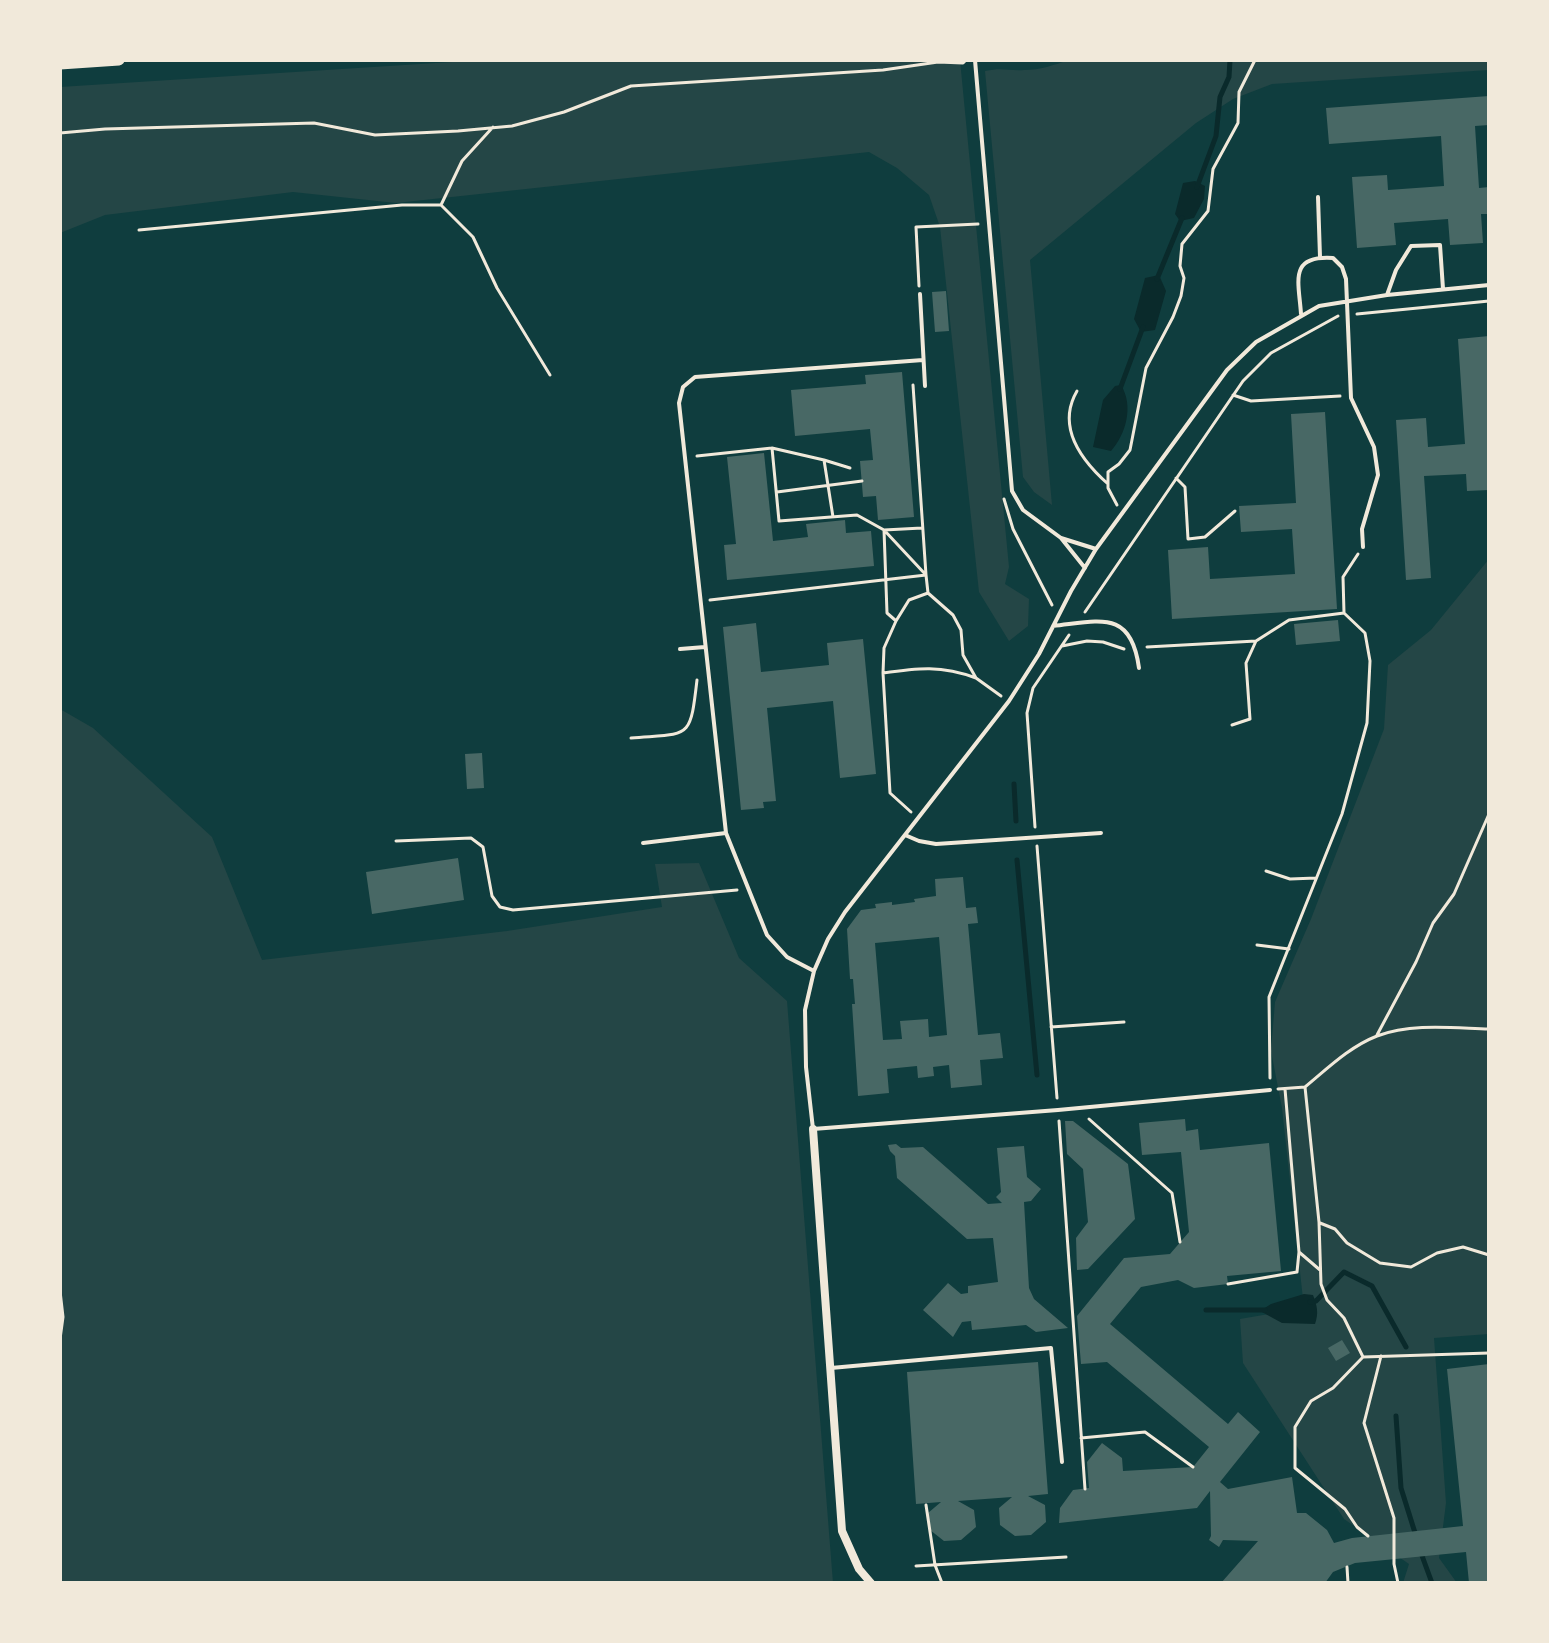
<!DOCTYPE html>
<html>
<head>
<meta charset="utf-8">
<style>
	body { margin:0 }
	#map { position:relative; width:1549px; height:1643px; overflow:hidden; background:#0f3d3e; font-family:"Nunito Sans",sans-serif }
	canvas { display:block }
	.frame { position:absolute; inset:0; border:62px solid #f1e9da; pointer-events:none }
</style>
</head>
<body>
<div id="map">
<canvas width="1549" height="1643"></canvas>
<div class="frame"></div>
</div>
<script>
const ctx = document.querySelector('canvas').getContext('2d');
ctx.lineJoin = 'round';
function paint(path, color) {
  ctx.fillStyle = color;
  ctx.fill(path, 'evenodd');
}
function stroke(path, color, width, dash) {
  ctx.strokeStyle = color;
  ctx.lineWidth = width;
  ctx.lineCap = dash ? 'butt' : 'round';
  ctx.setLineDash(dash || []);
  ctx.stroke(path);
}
paint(new Path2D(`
	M483,60H960L1009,567L1005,584L1029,599L1028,626L1009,641L979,592L940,227L929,195L897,168L869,152L396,203L293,192L105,215L60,233V87Z
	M1069,60H1489V70L1272,84L1233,99L1196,123L1030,260L1052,505L1034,492L1023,477L985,71C1003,67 1007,71 1024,70C1040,70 1054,65 1069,60Z
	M1489,559V1334L1434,1338L1446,1503L1439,1558L1457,1583H1403L1409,1564L1344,1519L1243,1363L1240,1319L1304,1308L1282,1108L1271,1051L1275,1002L1311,919L1384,729L1388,665L1431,630Z
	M60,709L93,728L212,837L262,960L507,931L662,907L655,864L699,863L739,958L787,1001L833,1583H60Z`), '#244646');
paint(new Path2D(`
	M1195,181L1205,186L1204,199L1194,218L1180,221L1175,214L1183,183Z
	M1159,275L1166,291L1155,330L1141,332L1134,319L1145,278Z
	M1121,385C1134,406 1126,434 1111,451L1093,447L1103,400L1115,386Z
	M1304,1294L1313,1295C1317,1305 1319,1313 1315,1324L1282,1323L1260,1311L1271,1304Z`), '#0a2a2b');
stroke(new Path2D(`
	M1197,187L1216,136L1220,97L1229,77L1230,60
	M1157,279L1182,218
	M1120,389L1143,327
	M1014,784L1016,821
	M1017,860L1037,1075
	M1310,1302L1316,1301L1344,1272L1372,1286L1406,1347
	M1206,1310H1265
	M1396,1416L1401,1488L1416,1536
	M1421,1553L1432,1583`), '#0a2a2b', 5);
paint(new Path2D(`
	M1489,96V125L1475,126L1479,188L1489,187V214H1481L1483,243L1450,245L1448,219L1394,223L1396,245L1357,248L1352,177L1387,175L1388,190L1444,186L1441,136L1329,144L1326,108Z
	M946,291L949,331L935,332L932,292Z
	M1489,336V490L1467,491L1466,474L1424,476L1431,578L1406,580L1396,420L1426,418L1428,447L1465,444L1458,339Z
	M902,372L914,517L878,520L876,496L863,497L860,461L873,460L870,429L795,436L791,390L866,384L865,375Z
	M1325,412L1337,609L1172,619L1168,550L1208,547L1210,579L1295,574L1292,529L1241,532L1239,506L1296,503L1291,414Z
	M764,453L773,541L808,537L806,524L845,520L846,533L871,531L874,566L727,580L724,545L736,544L727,457Z
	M1338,620L1340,641L1296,645L1294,624Z
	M756,623L761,672L829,665L827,643L863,639L876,774L840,778L833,701L767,708L776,801L763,802L764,808L741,810L723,627Z
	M482,753L484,788L467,789L465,754Z
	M458,858L464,900L372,914L366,872Z
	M963,877L966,908L976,907L978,923L968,924L978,1035L1000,1033L1003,1058L980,1060L982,1085L951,1088L949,1065L933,1067L934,1076L918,1078L917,1066L887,1069L889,1093L858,1096L852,1004H855L853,979H850L847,929L861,910L876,908L875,904L892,902V905L915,902L914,899L936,896L935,879ZM939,937L947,1035L929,1037L928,1019L900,1021L902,1039L883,1040L875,943Z
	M1185,1119L1186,1131L1198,1129L1200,1150L1269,1143L1281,1271L1227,1276L1228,1284L1194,1288L1178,1280L1141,1287L1110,1324L1228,1424L1238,1412L1260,1432L1220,1482L1228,1489L1292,1477L1297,1513H1306L1327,1530L1334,1543L1352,1538L1463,1526L1447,1369L1489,1364V1583H1469L1466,1552L1355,1563L1333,1572L1325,1583H1221L1258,1541L1223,1540L1219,1547L1209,1540L1211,1536L1210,1491L1197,1508L1059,1523L1060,1508L1073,1490L1089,1488L1087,1462L1102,1443L1122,1458L1123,1471L1193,1467L1209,1447L1107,1362L1081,1364L1077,1316L1124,1258L1170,1254L1189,1232L1181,1152L1142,1155L1139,1123Z
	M1065,1121H1073L1128,1164L1135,1219L1088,1269L1077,1270L1076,1238L1088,1222L1083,1169L1067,1154Z
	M896,1144L901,1148L923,1147L988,1204L1002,1203L996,1197L1001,1192L997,1148L1024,1146L1027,1177L1041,1189L1031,1201L1024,1202L1029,1288L1034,1299L1068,1328L1036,1332L1026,1325L972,1330L971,1321L962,1322L953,1337L923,1310L948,1283L961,1294L968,1293V1286L998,1282L993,1238L967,1239L897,1178L895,1156L890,1151L888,1145Z
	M1342,1340L1350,1353L1336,1361L1328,1348Z
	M1038,1362L1048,1494L1028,1496L1045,1505L1046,1522L1031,1535L1015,1536L1000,1525L999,1508L1012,1497L958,1501L974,1510L976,1527L961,1540L944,1541L930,1530L928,1513L941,1502L916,1504L907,1372Z`), '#486865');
stroke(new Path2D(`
	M60,133L105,129L314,123L375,135L458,131L512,126L564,112L631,86L883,70L938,62L963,63L966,60
	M441,205L473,237L497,288L550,375
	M139,230L402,205H441L462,161L493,127
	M919,286L916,227L978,224
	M1357,314L1489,301
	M1077,391C1056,427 1081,460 1108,484
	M1233,395L1251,401L1340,396
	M697,456L772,448
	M824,460L850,468
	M1176,478L1185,487L1188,539L1205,537L1235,511
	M777,492L862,481
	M1004,499L1013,529L1052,605
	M1117,505L1108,488V472L1119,464L1130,450L1146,368L1173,317L1181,296L1184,278L1180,266L1182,244L1208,211L1213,169L1238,123L1239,92L1255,60
	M833,517L824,460L772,448L779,521L857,515L884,530L926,575L928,593
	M710,600L926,575L913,385
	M1085,612L1243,381L1271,353L1338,316
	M895,620L887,613L884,530L922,528
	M1062,646L1087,641L1103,642L1124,649
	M1147,647L1256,641L1289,620L1344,613
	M883,673C918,668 941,665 976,678
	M1232,725L1250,719L1246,663L1256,641
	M631,738C690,733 690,741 697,680
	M911,812L890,793L883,673L884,648L896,621L909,600L928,593L953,615L961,630L963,655L976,678L1001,696
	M1035,827L1027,713L1033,688L1069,635
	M396,841L471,838L483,847L492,896L500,907L513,910L737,890
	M1037,846L1057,1098
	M1266,871L1290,879L1316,878
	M1257,945L1289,949
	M1051,1027L1124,1022
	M1377,1035L1416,962L1433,923L1454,894L1489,814
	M1270,1078L1269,997L1342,814L1367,723L1370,661L1365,633L1344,613L1343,577L1358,554
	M1278,1089L1305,1087
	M1285,1089L1299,1252L1320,1270
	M1089,1119L1172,1193L1180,1242
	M1059,1121L1085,1489
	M1320,1223L1335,1229L1347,1243L1380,1263L1411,1267L1437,1253L1463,1247L1489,1255
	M1228,1284L1297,1272L1299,1252
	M60,1291L63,1317L60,1339
	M1381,1356L1364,1423L1394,1518V1564L1398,1583
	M1363,1357L1344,1318L1327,1300L1321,1284L1319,1222L1305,1087C1327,1069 1349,1047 1377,1036C1412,1023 1452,1028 1489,1029
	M1081,1438L1145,1432L1193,1467
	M926,1505L935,1565L942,1583
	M1368,1536L1357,1527L1345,1509L1295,1468V1427L1311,1401L1333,1388L1363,1357L1489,1353
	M916,1566L1066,1557
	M1347,1567L1348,1583`), '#f1e9da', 3);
stroke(new Path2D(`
	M975,60L1012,491L1023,510L1061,538L1085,568
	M1318,197L1320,257
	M920,294L925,386
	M1387,295L1396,270L1411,246L1440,245L1443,289
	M1301,314C1299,282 1288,255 1333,258L1342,267L1346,279L1351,398L1374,447L1378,475L1362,529L1363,547
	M1061,538L1096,549
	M1053,626C1100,621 1131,609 1139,668
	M680,649L705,647
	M905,835L919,841L936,844L1101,833
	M643,843L726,833
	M814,971L787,957L767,935L726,833L679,403L683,387L695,377L923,360
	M1270,1090L1058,1110L813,1129L806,1067L805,1010L814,971L828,939L845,912L1009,701L1039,654L1071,591L1096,549L1227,370L1256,342L1319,306L1387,295L1489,285
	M831,1368L1051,1348L1062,1462
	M1099,1583H1107`), '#f1e9da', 4);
stroke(new Path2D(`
	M813,1129L842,1531L859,1569L871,1583`), '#f1e9da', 8);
stroke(new Path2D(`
	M60,64L119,60`), '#f1e9da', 11);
</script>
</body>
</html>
